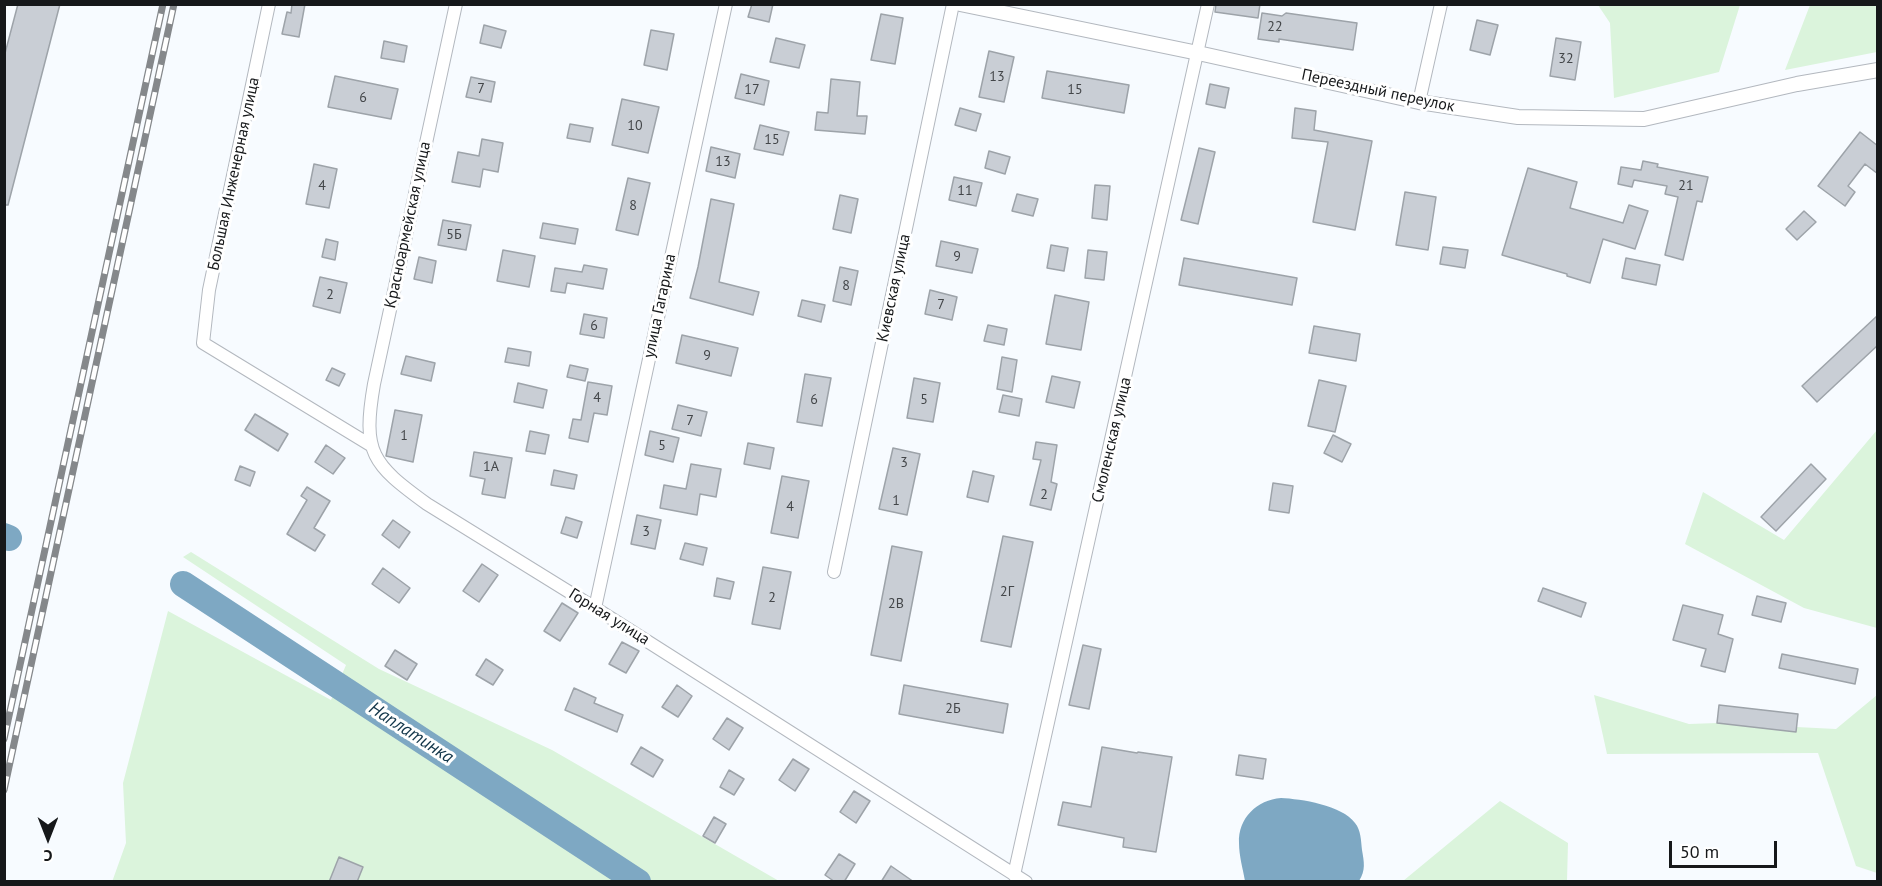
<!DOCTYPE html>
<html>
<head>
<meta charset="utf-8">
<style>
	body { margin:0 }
	#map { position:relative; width:1882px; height:886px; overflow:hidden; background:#f7fbff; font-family:"PT Sans",sans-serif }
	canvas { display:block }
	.frame { position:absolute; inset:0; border:6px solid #16181a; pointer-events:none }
	.north { position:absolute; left:18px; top:808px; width:60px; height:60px; -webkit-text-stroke:4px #fff; paint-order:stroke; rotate:180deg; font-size:16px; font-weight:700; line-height:24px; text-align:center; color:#16181a }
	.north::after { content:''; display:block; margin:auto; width:21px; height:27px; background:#16181a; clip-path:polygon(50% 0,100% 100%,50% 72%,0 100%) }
	.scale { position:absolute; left:1669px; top:841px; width:108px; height:27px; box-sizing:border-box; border:3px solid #16181a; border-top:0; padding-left:8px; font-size:18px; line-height:21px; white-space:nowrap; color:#16181a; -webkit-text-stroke:4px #fff; paint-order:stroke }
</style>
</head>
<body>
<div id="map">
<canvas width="1882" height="886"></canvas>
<div class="frame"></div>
<div class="north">С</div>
<div class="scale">50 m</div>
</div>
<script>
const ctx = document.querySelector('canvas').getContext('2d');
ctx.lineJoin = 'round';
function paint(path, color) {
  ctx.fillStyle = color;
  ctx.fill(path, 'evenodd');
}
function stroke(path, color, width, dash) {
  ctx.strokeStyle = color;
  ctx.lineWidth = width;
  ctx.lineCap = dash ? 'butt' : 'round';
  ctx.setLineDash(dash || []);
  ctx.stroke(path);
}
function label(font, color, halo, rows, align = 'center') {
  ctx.font = font + ' "PT Sans",sans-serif';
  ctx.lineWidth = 6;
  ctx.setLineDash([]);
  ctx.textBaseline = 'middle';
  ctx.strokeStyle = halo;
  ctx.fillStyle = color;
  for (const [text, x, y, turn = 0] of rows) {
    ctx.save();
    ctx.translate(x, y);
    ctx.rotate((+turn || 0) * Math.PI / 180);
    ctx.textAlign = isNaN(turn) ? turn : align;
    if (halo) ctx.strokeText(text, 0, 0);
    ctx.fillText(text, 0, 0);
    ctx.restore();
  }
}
paint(new Path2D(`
	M1598,5H1740L1719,72L1614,98L1610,23Z
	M1810,5H1877V52L1785,70Z
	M1877,430V628L1804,608L1685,544L1703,492L1784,540Z
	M191,552L379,669L552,750L779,881L112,882L126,843L123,783L168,611L331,700L346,665L183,557Z
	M1594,695L1689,724L1717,723L1836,729L1877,695V873L1856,866L1818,753L1607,754Z
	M1500,801L1568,843L1567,881H1403Z`), '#dbf4dc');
paint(new Path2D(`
	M1281,798C1301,799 1342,805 1355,823C1361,830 1361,841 1362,850C1364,862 1366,870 1359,881H1245C1243,869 1239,856 1239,843C1238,818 1257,800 1281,798Z`), '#7ea8c3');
stroke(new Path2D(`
	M4,536L9,538
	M183,584L638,882`), '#7ea8c3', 26);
const building = new Path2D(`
	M18,4H60L8,205H4V57Z
	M292,4H305L299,37L282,34L287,12L291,13Z
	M752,4H773L769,22L748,17Z
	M1216,4H1260L1258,18L1215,12Z
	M1262,13L1282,16L1286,13L1357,23L1353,50L1279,39V42L1258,39Z
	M881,14L903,18L895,64L871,60Z
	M1477,20L1498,25L1490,55L1470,50Z
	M484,25L506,31L501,48L480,43Z
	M651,30L674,34L667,70L644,65Z
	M776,38L805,45L799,68L770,62Z
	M1556,38L1581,42L1575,80L1550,76Z
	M384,41L407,46L404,62L381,58Z
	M989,51L1014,57L1004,102L979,97Z
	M1047,71L1129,85L1124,113L1042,98Z
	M741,74L769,81L764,105L735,98Z
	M335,76L398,89L391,119L328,107Z
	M471,77L495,82L491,102L466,97Z
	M831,79L860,82L857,116H867L865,134L815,130L817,112L828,113Z
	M1210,84L1229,88L1225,108L1206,104Z
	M622,99L659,107L648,153L612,145Z
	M960,108L981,114L976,131L955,125Z
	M1295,108L1316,111L1314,130L1372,141L1355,230L1313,222L1328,142L1292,138Z
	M570,124L593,128L590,142L567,138Z
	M760,125L789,132L783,155L754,149Z
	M1860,132L1878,146V174L1865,164L1848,186L1855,192L1845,206L1818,186Z
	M482,139L503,143L498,172L483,169L480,187L452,182L458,152L479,156Z
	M711,147L740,154L735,178L706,171Z
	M1199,148L1215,152L1198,224L1181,220Z
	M989,151L1010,157L1005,174L985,168Z
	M1643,161L1658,164L1657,167L1708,177L1702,202L1697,201L1683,260L1665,255L1678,197L1665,194L1667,186L1634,180L1632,187L1618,184L1621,167L1641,170Z
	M314,164L337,169L329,208L306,204Z
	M1528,168L1577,182L1570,208L1623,223L1629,205L1648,211L1635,249L1603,239L1590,283L1567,276V274L1502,255Z
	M954,177L982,183L976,206L949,200Z
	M628,178L650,183L638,235L616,230Z
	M1095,185L1110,186L1107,220L1092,218Z
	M1405,192L1436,197L1428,250L1396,245Z
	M1017,194L1038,199L1033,216L1012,211Z
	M840,195L858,199L851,233L833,229Z
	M711,199L734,204L719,282L759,292L753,315L690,298L698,267Z
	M1804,211L1816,222L1797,240L1786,229Z
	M443,220L471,225L466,250L438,245Z
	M543,223L578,229L575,244L540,238Z
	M326,239L338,242L335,260L322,257Z
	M941,241L978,249L972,273L936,266Z
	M1051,245L1068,248L1064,271L1047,268Z
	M1443,247L1468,250L1465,268L1440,264Z
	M503,250L535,256L529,287L497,281Z
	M1088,250L1107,252L1104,280L1085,278Z
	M419,257L436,261L432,283L414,279Z
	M1184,258L1297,278L1292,305L1179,285Z
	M1626,258L1660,265L1656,285L1622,278Z
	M584,265L607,269L603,289L567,283L565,293L551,291L555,268L582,272Z
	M840,267L858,271L851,305L833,301Z
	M320,277L347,283L340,313L313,306Z
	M930,290L957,297L952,320L925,314Z
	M1055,295L1089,302L1081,350L1046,344Z
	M802,300L825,305L821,322L798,316Z
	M584,314L607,318L604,338L580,334Z
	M1878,315V345L1817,402L1802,386Z
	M988,325L1007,329L1004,345L984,341Z
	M1314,326L1360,334L1356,361L1309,353Z
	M682,335L738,348L731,376L676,363Z
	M508,348L531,352L529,366L505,362Z
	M406,356L435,363L431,381L401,374Z
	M1002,357L1017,360L1012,392L997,389Z
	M570,365L588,369L585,381L567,377Z
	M332,368L345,374L339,386L326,380Z
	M805,374L831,378L822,426L797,422Z
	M1052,376L1080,382L1074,408L1046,402Z
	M914,378L940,383L933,422L907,418Z
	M1319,380L1346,386L1335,432L1308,426Z
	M588,382L612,386L607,415L594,413L588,442L569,438L573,419L581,420Z
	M518,383L547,390L543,408L514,402Z
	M1003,395L1022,399L1019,416L999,412Z
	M678,405L707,412L701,436L672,429Z
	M395,410L422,415L413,462L386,456Z
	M255,414L288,434L278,451L245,430Z
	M530,431L549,435L545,454L526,451Z
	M650,431L679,438L673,462L645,455Z
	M1333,435L1351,444L1342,462L1324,453Z
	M1036,442L1057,445L1051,482L1057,484L1051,510L1030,505L1041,460L1033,459Z
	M748,443L774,448L770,469L744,464Z
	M326,445L345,458L333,474L315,462Z
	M893,448L920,454L907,515L879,509Z
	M474,452L512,458L505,498L482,494L485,479L470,476Z
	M691,464L721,469L716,497L700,494L697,515L660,508L664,485L686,489Z
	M1811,464L1826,479L1776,531L1761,517Z
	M240,466L255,472L250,486L235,480Z
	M554,470L577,475L574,489L551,485Z
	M973,471L994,476L988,502L967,497Z
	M782,476L809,481L798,538L771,533Z
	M1273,483L1293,486L1289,513L1269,510Z
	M307,487L330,501L314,528L325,535L315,551L287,534L307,500L301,496Z
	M637,515L661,520L655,549L631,544Z
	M566,517L582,522L577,538L561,533Z
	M393,520L410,532L399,548L382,535Z
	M1003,536L1033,542L1011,647L981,641Z
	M685,543L707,548L703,565L680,559Z
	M892,546L922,552L901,661L871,655Z
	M482,564L498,575L479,602L463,591Z
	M763,567L791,572L780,629L752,624Z
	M383,568L410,588L399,603L372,584Z
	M717,578L734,582L730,599L714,596Z
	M1543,588L1586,603L1581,617L1538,601Z
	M1757,596L1786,603L1781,622L1752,615Z
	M562,603L578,613L560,641L544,631Z
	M1683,605L1723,615L1718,634L1733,639L1725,672L1701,666L1706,649L1673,640Z
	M622,642L639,651L626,673L609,664Z
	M1083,645L1101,649L1089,709L1069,705Z
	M395,650L417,664L407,680L385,666Z
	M1782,654L1858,669L1855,684L1779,668Z
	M486,659L503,670L493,685L476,675Z
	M677,685L692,696L678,717L662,707Z
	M904,685L1008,704L1003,733L899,714Z
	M574,688L596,698L594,703L623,715L617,732L565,710Z
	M1719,705L1798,714L1796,732L1717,723Z
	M727,718L743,728L729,750L713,739Z
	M641,747L663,760L653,777L631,764Z
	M1102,747L1137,753L1138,752L1172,757L1156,852L1123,847L1124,838L1058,825L1063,802L1091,807Z
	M1239,755L1266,759L1263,779L1236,775Z
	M793,759L809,769L795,791L779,780Z
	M729,770L744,779L734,795L720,787Z
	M854,791L870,801L856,823L840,812Z
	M714,817L726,824L715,843L703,836Z
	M839,854L855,864L844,882H835L825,875Z
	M339,857L363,867L357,882H329Z
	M891,866L914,882H881Z`);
paint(building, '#c9ced5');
stroke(building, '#9da3a9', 1.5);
const minor = new Path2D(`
	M269,4L209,290L203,343L372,446
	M456,4L374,384C362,453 372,464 427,504L595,608L1026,882
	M1419,102L1441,4
	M834,572L953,4
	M595,608L726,4
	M1014,875L1208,4`);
const tertiary = new Path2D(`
	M960,4L1198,53L1419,102L1518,117L1644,119L1797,84L1878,70`);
stroke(minor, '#b3b8bf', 14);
stroke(tertiary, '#b3b8bf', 16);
stroke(minor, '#fff', 12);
stroke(tertiary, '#fff', 14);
const rail = new Path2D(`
	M4,739L163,4
	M4,790L174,4`);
stroke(rail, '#85888b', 7);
stroke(rail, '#fff', 4.5, [14]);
label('14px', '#434649', null, [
	["22",1275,27],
	["32",1566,59],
	["13",997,77],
	["7",481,89],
	["17",752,90],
	["15",1075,90],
	["6",363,98],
	["10",635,126],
	["15",772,140],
	["13",723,162],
	["4",322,186],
	["21",1686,186],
	["11",965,191],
	["8",633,206],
	["5Б",454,235],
	["9",957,257],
	["8",846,286],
	["2",330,295],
	["7",941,305],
	["6",594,326],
	["9",707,356],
	["4",597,398],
	["6",814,400],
	["5",924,400],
	["7",690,421],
	["1",404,436],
	["5",662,446],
	["3",904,463],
	["1A",491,467],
	["2",1044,495],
	["1",896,501],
	["4",790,507],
	["3",646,532],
	["2Г",1007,592],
	["2",772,598],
	["2В",896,604],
	["2Б",953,709]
]);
label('16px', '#16181a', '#fff', [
	["Переездный переулок",1378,91,12],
	["Большая Инженерная улица",234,174,-78],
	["Красноармейская улица",408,225,-78],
	["Киевская улица",894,288,-78],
	["улица Гагарина",660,306,-78],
	["Смоленская улица",1112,440,-77],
	["Горная улица",609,617,32]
]);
label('italic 18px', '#113549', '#fff', [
	["Наплатинка",411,733,33]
]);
</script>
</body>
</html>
